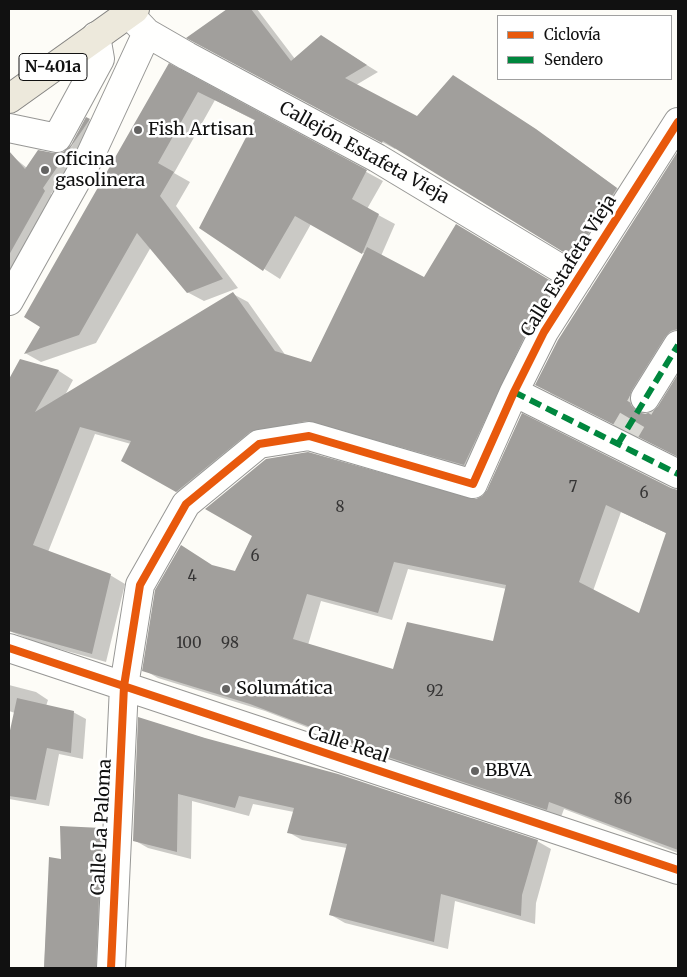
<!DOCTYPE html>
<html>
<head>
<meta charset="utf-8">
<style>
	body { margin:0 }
	#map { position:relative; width:687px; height:977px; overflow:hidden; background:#fdfcf7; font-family:Merriweather,serif }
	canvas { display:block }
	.frame { position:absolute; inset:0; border:10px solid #111; pointer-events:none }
	.legend { position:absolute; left:497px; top:15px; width:175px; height:65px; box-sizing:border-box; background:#fff; border:1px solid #a0a0a0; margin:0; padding:6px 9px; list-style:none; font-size:15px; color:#111 }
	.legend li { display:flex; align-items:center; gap:10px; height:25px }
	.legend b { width:25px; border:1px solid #a0a0a0 }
</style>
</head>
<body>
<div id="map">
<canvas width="687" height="977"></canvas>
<div class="frame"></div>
<ul class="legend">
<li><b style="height:6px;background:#e8590c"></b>Ciclovía</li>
<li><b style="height:6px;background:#00873e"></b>Sendero</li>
</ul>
</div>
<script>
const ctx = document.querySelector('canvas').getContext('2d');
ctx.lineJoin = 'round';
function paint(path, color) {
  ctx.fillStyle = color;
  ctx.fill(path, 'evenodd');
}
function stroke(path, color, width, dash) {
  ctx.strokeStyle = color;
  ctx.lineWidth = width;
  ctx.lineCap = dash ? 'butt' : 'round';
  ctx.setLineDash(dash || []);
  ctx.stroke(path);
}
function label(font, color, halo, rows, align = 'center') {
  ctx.font = font + ' Merriweather,serif';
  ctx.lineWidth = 5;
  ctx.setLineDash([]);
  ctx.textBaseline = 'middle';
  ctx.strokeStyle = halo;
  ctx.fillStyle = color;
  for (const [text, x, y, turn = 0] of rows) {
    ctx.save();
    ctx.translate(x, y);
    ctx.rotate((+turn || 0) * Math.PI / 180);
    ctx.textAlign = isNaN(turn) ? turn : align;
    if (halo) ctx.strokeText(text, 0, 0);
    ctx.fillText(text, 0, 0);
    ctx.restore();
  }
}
paint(new Path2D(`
	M229,9H257L295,59L333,44L378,72L356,85L417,117L548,138L628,196L586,264L396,147L395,149L189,38Z
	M169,65L383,181L367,209L395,224L381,256L425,278L471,234L570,293L479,473L265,440L191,500L123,460L131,444L95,434L48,552L110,575L125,584L106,662L38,643L9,631V382L21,361L59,371L73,380L64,397L233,294L248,302L286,356L311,363L365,254L311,224L280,279L200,228L256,121L215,100L174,173L190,182L176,206L238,288L204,301L187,292L151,247L96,343L41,362L25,353L42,326Z
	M87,119L97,125L51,194L53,196L9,274V158L12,156L27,168L54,155L65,153L72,146Z
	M678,153V345L643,406L645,415L652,413L659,407L678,377V456L550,393L559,340Z
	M671,489L678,491V853L564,809L561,817L407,766L265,711L158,678L144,670L214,567L236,572L476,501ZM621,512L668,534L639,615L593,591ZM408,569L507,589L494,642L394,671L308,645L321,601L392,620Z
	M9,685L36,692L48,700L46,706L73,712L86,719L83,759L59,754L49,806L9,799V741L15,713L9,711Z
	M139,718L537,841L551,849L536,903L535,924L455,901L448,949L345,923L331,915L347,848L302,840L288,832L294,812L253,804L249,816L192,801L191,859L148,848L134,840Z
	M101,829L114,836L108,968H44L50,858L62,861Z`), '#0003');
paint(new Path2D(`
	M227,9H251L291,61L321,35L367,65L345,78L417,116L453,75L536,129L617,188L573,258L383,141L382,143L186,38Z
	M169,63L367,170L352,199L379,214L362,254L295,216L263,271L199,228L255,120L198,92L158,163L174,172L160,196L223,279L187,293L137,233L79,335L24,354L40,327L24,317Z
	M86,117L90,119L43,188L45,191L9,255V151L25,169L38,150L54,153L63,152L71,145Z
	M678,151V329L671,331L665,337L632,390L629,398L631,405L636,411L644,414L652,412L658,406L678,374V457L535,385L558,340Z
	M456,224L556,284L530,325L464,465L307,421L250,432L176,492L121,461L131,441L80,427L33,545L111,574L92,654L9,631V379L20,359L59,370L35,412L233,292L275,351L311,362L367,247L424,277Z
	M522,413L671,488L678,490V850L549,802L547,810L391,758L250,704L142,671L155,590L181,545L212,565L235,571L252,536L205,509L266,459L308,452L476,499L482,496L487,490ZM606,505L666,533L639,613L579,582ZM394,562L506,585L493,641L407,622L393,669L293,639L307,594L378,613Z
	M17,698L74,711L71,753L47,748L36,800L9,796V735Z
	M138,717L205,738L338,774L538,840L522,895L521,916L441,894L434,942L329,915L347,844L287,833L294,808L239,796L235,808L178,794L177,852L133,841Z
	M60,826L102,828L96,968H44L49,857L61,859Z`), '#a19f9c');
stroke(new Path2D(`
	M618,444L645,398`), '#dad9d4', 28, [28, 14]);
const minor = new Path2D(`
	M128,13L147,33L187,56L377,158L578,279
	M9,128L57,138L100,59L96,36
	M9,301L90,156L147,33
	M514,392L678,474
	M645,398L678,345
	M9,648L678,870
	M111,968L124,686L140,585L186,504L259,444L309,436L473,484L514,392L544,332L678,122`);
const major = new Path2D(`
	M9,99L135,9`);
stroke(minor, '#979795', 30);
stroke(major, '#858482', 30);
stroke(minor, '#fffffe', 28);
stroke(major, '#ede9dc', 28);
stroke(new Path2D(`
	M514,392L678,474
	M618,444L678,345`), '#00873e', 6, [12, 6]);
stroke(new Path2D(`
	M9,648L678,870
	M111,968L124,686L140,585L186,504L259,444L309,436L473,484L514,392L544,332L678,122`), '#e8590c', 8);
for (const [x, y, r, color] of [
	[138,130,5,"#646362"],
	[45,170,5,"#646362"],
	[226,689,5,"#646362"],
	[475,771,5,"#646362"]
]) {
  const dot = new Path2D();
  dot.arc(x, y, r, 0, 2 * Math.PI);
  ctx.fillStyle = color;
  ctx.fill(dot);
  stroke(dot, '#fff', 2);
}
label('15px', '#353434', null, [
	["7",573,488],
	["6",644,494],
	["8",340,508],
	["6",255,557],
	["4",192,577],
	["100",189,644],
	["98",230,644],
	["92",435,692],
	["86",623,800]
]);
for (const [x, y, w] of [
	[53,67,68]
]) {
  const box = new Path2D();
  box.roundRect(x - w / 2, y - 13.5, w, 27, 4);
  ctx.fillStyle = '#fff';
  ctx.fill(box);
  stroke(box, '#111', 1);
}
label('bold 16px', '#111', null, [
	["N-401a",53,67]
]);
label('18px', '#111', '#fff', [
	["Fish Artisan",148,130],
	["oficina",55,160],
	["gasolinera",55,181],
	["Solumática",236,689],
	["BBVA",485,771]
], 'left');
label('18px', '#111', '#fff', [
	["Callejón Estafeta Vieja",364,153,29],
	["Calle Estafeta Vieja",569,266,-58],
	["Calle Real",348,745,18],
	["Calle La Paloma",102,827,-87]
]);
</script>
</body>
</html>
